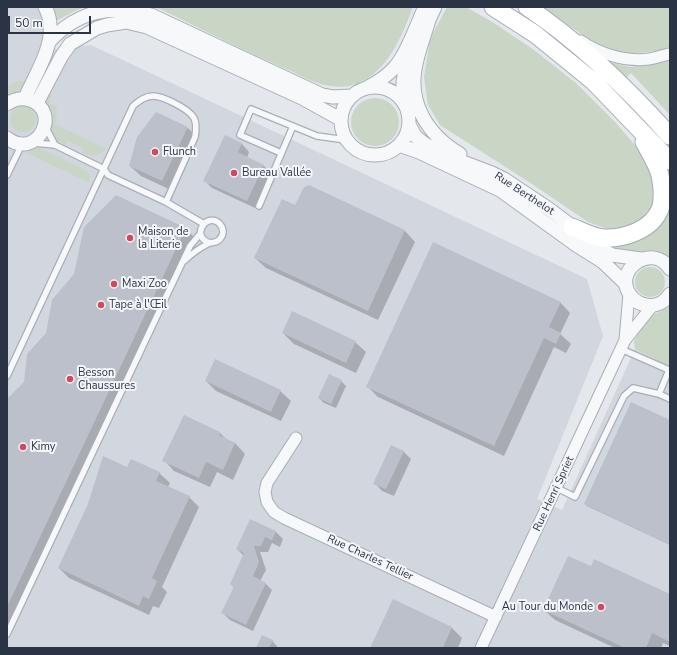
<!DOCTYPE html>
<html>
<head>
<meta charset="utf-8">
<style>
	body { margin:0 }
	#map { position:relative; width:677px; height:655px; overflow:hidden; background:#e4e7ec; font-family:"Nunito Sans",sans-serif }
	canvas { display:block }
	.frame { position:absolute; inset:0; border:8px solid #2b3445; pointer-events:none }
	.scale { position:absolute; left:8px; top:16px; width:83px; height:18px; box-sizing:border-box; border:2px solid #2b3445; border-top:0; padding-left:5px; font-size:12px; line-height:14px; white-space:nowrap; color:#2b3445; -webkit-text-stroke:3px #f4f6f9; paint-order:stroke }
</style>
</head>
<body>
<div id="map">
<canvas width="677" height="655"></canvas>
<div class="frame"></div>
<div class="scale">50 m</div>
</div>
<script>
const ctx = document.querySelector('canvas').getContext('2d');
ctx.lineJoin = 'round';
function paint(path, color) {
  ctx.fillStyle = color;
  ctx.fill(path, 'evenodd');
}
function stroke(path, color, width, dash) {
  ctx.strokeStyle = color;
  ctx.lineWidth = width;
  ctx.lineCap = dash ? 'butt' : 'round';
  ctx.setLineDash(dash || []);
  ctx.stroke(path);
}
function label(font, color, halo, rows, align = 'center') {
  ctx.font = font + ' "Nunito Sans",sans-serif';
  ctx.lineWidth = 4;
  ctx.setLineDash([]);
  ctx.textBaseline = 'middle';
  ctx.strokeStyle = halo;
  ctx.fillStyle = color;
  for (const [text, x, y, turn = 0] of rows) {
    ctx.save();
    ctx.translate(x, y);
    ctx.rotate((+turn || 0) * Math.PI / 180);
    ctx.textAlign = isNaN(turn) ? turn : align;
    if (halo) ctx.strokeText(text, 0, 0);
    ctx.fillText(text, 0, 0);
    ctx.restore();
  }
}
paint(new Path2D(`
	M7,7H37L41,11L45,22L43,42L39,51L91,45L587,279L603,336L537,499L562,510L635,349L651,358L670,364V648H7Z`), '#d2d6de');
paint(new Path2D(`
	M48,7H86L77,10L56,21Z
	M152,7H413C402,36 387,74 355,84C345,88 335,87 325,85C313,83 298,74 286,69C244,51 204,30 162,10Z
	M447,7H466L494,23L534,50L576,83L615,122L640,151L652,173L657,194L651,207L643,218L629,227L608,229L588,222L532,184L440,125L428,105L424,77L430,39Z
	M542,7H670V50L625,54L594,43Z
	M670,59V115L631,73L624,79L604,61L630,67L646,65Z
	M18,81H23L25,83C21,90 16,95 7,96V86Z
	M47,93L52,95L49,103L57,107L56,112L57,118L54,124L107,149C99,155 92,157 82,153L84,149L68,141L66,145C62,143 56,141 53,136C47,128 44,102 47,93Z
	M351 122a24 24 0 1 1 48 0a24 24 0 1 1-48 0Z
	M10 119a13 13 0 1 1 26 0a13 13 0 1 1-26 0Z
	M35,148H40L86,170L89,174L90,183L27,153L30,150Z
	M670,189V257L654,250L627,253L616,250L603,243L631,242L649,235L661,224L669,208Z
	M635 282a15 15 0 1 1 30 0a15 15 0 1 1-30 0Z
	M670,306V364H663L635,349L634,341L648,316L662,311Z`), '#c9d6c5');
paint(new Path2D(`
	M188,128L198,138L173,191L141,176L130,166Z
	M225,136L242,144L249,152L247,158L264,166L271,173L255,208L212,188L205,181Z
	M309,186L405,231L415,242L378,320L266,268L255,258L296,207Z
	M116,196L186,229L196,239L7,638V401L25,382L74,274Z
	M560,302L570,313L560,334L571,344L566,353L554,347L504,456L378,397L367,386Z
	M283,333L355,342L366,352L356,373L294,344Z
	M206,381L280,391L291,401L281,421L216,391Z
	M341,381L346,386L336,408L324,403L319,398Z
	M670,421V545L587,506L585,504Z
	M220,433L226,439L235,443L245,454L233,480L217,472L210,487L174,471L164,460Z
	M403,451L411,459L394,496L382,491L375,483Z
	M131,460L159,473L170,483L168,487L189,497L199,507L162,587L167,592L159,608L153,606L149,615L69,578L59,568L127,468Z
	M250,521L276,532L283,539L280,547L272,543L268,552H260L266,570L260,581L265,583L272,590L253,631L230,620L223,613L234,588L231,584L244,556L237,549Z
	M591,568L670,595V646L663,643L661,648H615L555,620L544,610Z
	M393,600L452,628L462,638L458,648H371Z
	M272,641L277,646L276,648H257Z`), '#0003');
paint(new Path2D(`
	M156,112L188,127L162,181L129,166L137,137Z
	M225,135L242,143L238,152L264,165L247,201L203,181Z
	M309,185L405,230L368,311L254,258L282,199L295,205L304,187Z
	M116,195L186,228L7,607V399L24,382L27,354L46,333L52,300L74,274L84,227Z
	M433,242L561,302L549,327L561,333L556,344L544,338L494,446L366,387Z
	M292,311L356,341L346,363L282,333Z
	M215,359L281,390L271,412L205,381Z
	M329,374L342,380L331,404L318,398Z
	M631,402L670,420V545L584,504Z
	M184,415L220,432L219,435L235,443L223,470L206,462L199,478L162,461Z
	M391,445L404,451L386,489L373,484Z
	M103,456L127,467L131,459L160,472L156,481L190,496L152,578L157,581L149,599L143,596L139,606L58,568L88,504Z
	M250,519L276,531L272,540L265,537L261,546H254L259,562L253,576L266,583L246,625L221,613L234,587L230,584L244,553L236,549Z
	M568,556L591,566L594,559L670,594V642L652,633L646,648H625L543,610Z
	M393,599L452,627L443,648H370Z
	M262,635L273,640L269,648H256Z`), '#bbc0ca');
const service = new Path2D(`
	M46,128L55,145
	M34,143L55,145L104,169L108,175L166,202L204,224
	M281,153L240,135L251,109L317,136L346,140
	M7,175L22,144
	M259,206L293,126
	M184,261C190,255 202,246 210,243C213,242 216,243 219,240C221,238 223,235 223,232C223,229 221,225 219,223C206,212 190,237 210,243
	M621,349L669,370L659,394
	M7,376L133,106C139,101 145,96 153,96C163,96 189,109 194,118C197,124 196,131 195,137L166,202
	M557,488L575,497L624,396L633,388L659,394L670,399
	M7,634L190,246L200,234`);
const minor = new Path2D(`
	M581,41C599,54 626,62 649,59C656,58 663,55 670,54
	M625,340L629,294
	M296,438L267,483L265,492L267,502L274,512L284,518L496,617
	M481,648L625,340L653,305`);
const tertiary = new Path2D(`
	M429,20C425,34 419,49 416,64C407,103 428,135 460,154
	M425,28L435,7
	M49,42C77,11 111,4 151,15L322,95L333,97L351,96
	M341 121a34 34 0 1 1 68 0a34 34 0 1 1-68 0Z
	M368,87C378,82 388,75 395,67C406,55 416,27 423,11
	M25,98C34,77 53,48 50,25C50,19 48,13 45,7
	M37,103L61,57L70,44L97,28L107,25L126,22L147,27L302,98L340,119
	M7,104C14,99 21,97 30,100C63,112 36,161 7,138
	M405,104C400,81 404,70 414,49
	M409,124L415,136L425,144L447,156L492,173L504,179L549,209L605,251L612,255L641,259
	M399,145L419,152L500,190L576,245L603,262L626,284
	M670,269C652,241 611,271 631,296C634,300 640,304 646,305C656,307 665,302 670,294`);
const primary = new Path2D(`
	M493,7L535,34L594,82L670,161
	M527,7C581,43 627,88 670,136
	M572,227C582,231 592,237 603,238C624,239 652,230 660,209C663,202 662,195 662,188C661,184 661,179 660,175C657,164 650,153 644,142`);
stroke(service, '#a9aeb7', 8);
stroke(minor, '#a9aeb7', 13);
stroke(tertiary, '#a9aeb7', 15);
stroke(primary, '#a3abb8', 19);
stroke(service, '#f7f8fa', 5.5);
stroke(minor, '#f7f8fa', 11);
stroke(tertiary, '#f7f8fa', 13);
stroke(primary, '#fff', 17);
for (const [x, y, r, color] of [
	[155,152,4,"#d1495b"],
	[234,173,4,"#d1495b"],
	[130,238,4,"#d1495b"],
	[114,284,4,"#d1495b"],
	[101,305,4,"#d1495b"],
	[70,379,4,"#d1495b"],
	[23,447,4,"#d1495b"],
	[601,607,4,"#d1495b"]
]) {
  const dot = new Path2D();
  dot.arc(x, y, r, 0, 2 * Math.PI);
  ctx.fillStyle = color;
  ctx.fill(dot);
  stroke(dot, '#f4f6f9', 1.5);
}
label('11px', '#2b3445', '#f4f6f9', [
	["Flunch",163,152],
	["Bureau Vallée",242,173],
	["Maison de",138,232],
	["la Literie",138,245],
	["Maxi Zoo",122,284],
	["Tape à l'Œil",109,305],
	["Besson",78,373],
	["Chaussures",78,386],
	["Kimy",31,447],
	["Au Tour du Monde",593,607,"right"]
], 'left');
label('11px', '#2b3445', '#f4f6f9', [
	["Rue Berthelot",524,194,33],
	["Rue Henri Spriet",554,494,-65],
	["Rue Charles Tellier",370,558,25]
]);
</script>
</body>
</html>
